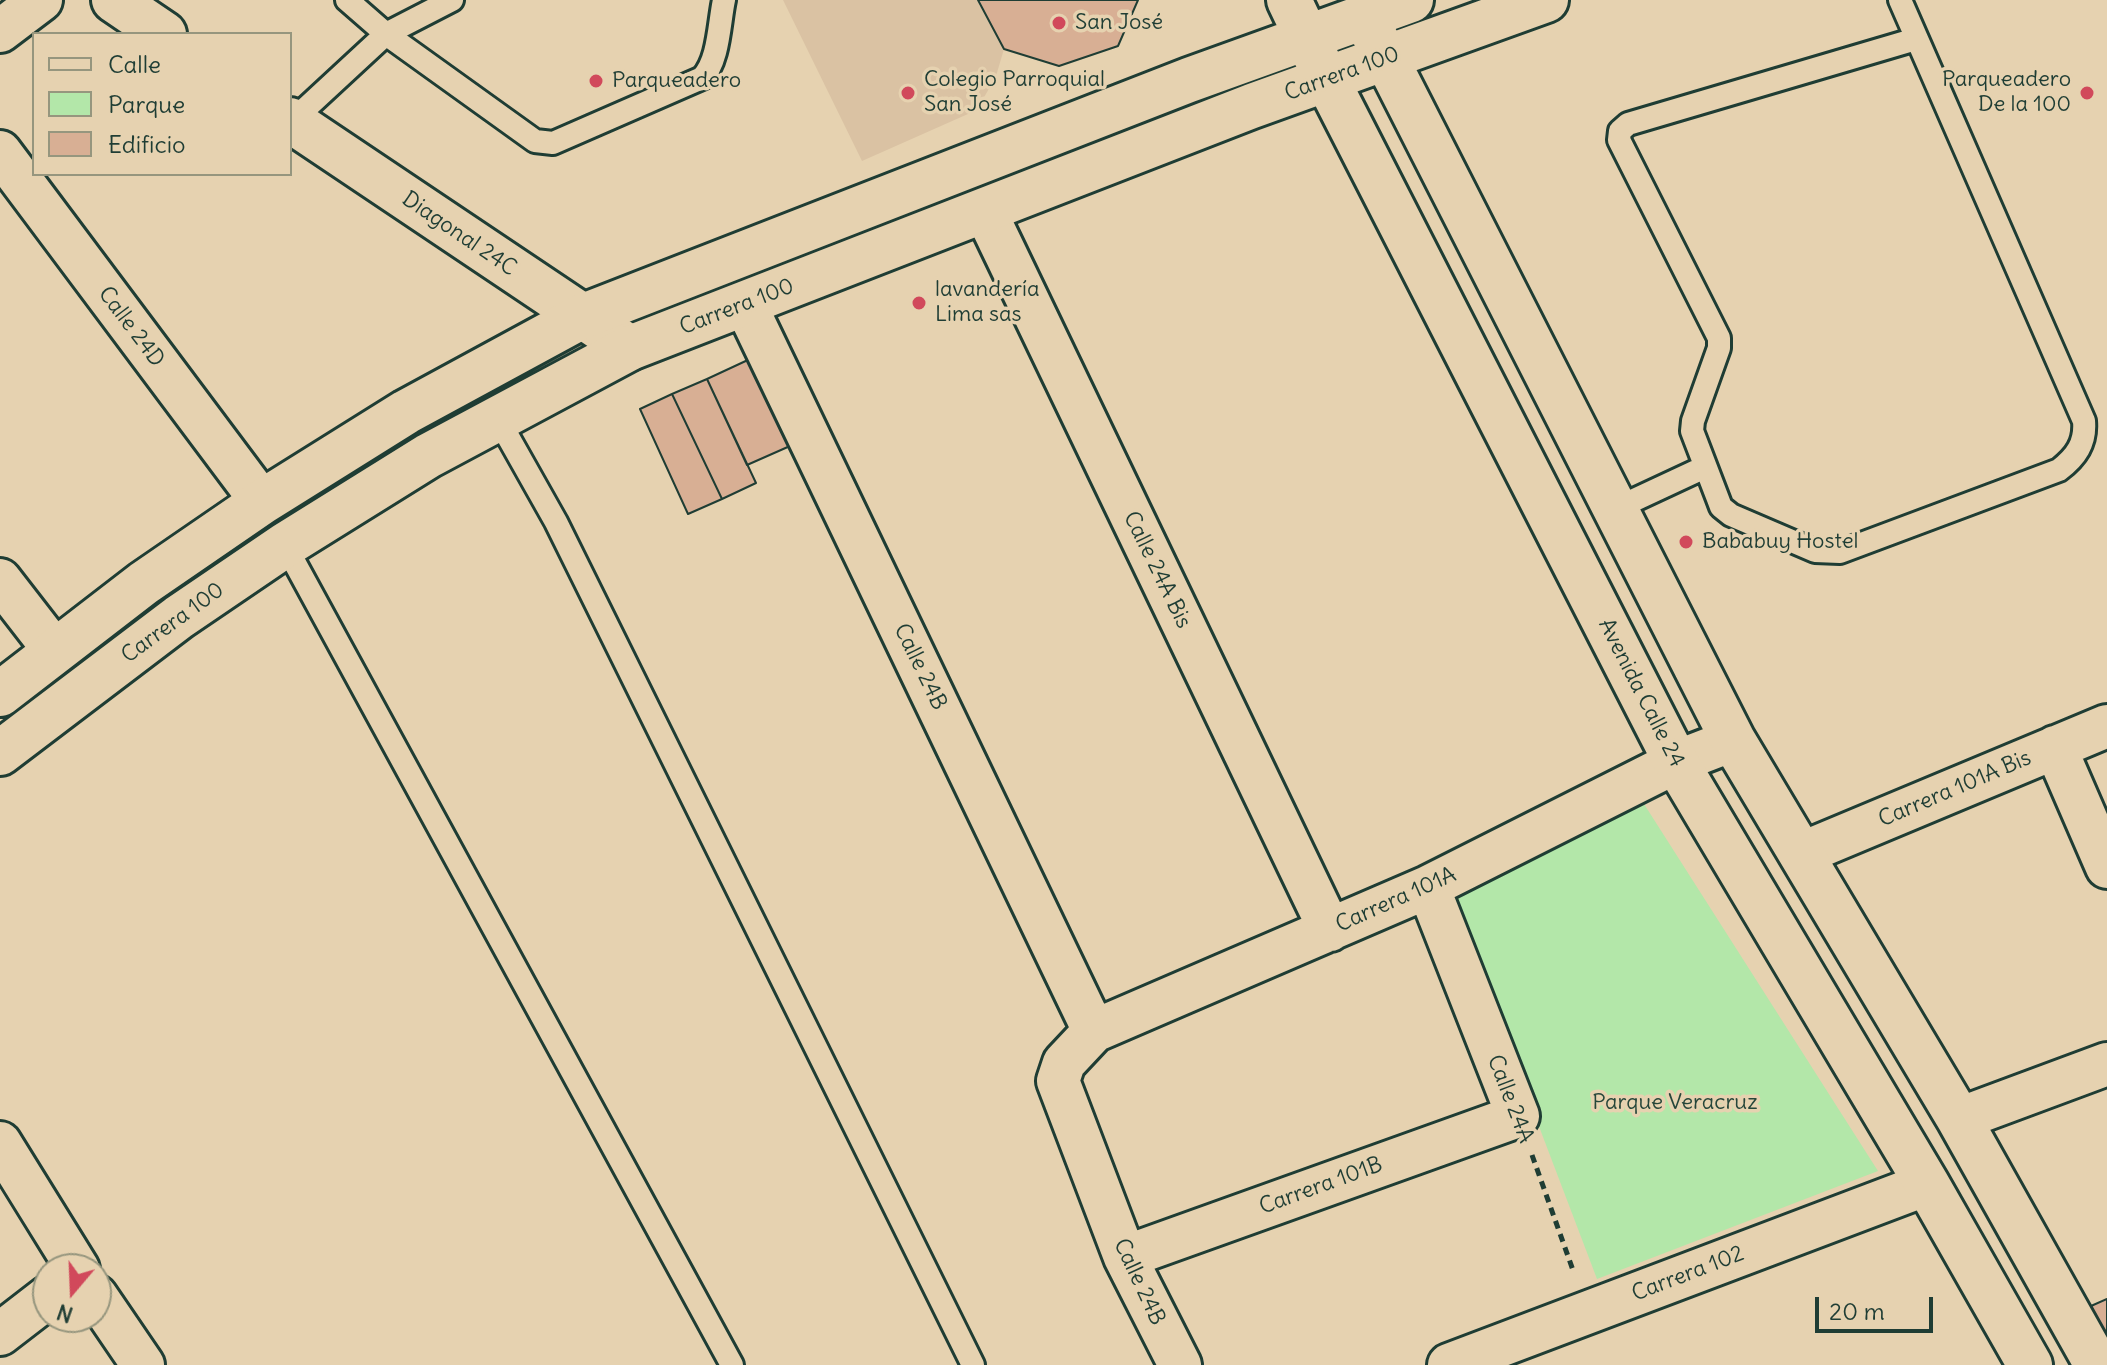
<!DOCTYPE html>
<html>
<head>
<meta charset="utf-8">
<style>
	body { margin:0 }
	#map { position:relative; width:2107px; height:1365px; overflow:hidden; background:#e6d2b0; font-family:Delius,sans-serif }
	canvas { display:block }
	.legend { position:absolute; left:32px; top:32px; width:260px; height:144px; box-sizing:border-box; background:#e6d2b0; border:2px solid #96967e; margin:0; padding:10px 14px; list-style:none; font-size:24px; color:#1f3d34 }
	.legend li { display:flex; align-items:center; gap:16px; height:40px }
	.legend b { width:40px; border:2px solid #96967e }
	.north { position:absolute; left:32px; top:1253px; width:80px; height:80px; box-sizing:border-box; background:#e6d2b0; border:2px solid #96967e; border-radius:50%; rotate:199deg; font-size:22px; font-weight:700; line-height:32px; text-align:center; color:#1f3d34 }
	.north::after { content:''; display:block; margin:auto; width:28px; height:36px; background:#d1495b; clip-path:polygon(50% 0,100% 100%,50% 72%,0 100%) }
	.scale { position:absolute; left:1815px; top:1297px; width:118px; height:36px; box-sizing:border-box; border:4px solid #1f3d34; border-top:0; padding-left:10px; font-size:24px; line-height:28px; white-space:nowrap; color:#1f3d34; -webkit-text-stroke:6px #e6d2b0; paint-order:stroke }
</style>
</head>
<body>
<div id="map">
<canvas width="2107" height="1365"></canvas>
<ul class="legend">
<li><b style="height:10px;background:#e6d2b0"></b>Calle</li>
<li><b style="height:22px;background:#b3e7a9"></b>Parque</li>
<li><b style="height:22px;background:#d8af94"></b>Edificio</li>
</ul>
<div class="north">N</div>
<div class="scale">20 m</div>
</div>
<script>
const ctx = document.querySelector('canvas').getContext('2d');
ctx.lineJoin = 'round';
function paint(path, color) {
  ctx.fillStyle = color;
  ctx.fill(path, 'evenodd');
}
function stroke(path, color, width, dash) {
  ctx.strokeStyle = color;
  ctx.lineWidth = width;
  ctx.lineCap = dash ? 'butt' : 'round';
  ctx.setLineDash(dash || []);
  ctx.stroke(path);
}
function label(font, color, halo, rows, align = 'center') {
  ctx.font = font + ' Delius,sans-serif';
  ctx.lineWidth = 7;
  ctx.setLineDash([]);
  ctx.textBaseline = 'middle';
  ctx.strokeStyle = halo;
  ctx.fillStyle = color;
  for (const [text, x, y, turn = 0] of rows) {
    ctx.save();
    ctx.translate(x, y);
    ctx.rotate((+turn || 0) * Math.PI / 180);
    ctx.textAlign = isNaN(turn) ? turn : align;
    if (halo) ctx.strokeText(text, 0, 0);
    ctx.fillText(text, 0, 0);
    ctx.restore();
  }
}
paint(new Path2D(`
	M783,0H978L1004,49L996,76L977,110L862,161Z`), '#dac2a3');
paint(new Path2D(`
	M1637,793L1878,1171L1597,1279L1451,895Z`), '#b3e7a9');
const building = new Path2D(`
	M978,0H1138L1118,46L1059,66L1004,49Z
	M750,359L790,446L747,465L707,379Z
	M707,379L756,483L722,499L672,394Z
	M672,394L722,499L688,514L640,409Z
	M2107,1299V1342L2091,1306Z`);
paint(building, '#d8af94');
stroke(building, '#1f3d34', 2);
const service = new Path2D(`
	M347,0L386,34L535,141L553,143L702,78C719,61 719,23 724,0
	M1900,0L2084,421C2086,443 2076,457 2059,470L1840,552L1815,551L1731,515L1721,507L1718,499L1692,431L1693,421L1719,348V338L1619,140L1620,131L1628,124L1916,39
	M292,121L386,34L452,0
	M498,419L556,522L973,1365
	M1615,509L1705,467
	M285,545L732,1365`);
const minor = new Path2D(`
	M0,31L41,0
	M0,152L262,502
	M985,211L1330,930
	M745,304L1094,1031
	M0,580L55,651
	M2055,747L2107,867
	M1803,853L2107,726
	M1959,1119L2107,1064
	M0,1143L78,1269
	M1125,1257L1518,1116L1428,887
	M96,1296L143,1365
	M0,1334L48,1297
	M1180,1365L1125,1257L1058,1081L1064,1063L1094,1031L1428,887L1676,762L1733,740
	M1449,1365L1927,1184`);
const tertiary = new Path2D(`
	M114,0L164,34
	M290,120L630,348`);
const secondary = new Path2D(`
	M1289,0L1327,80L1676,762L1927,1184L2030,1365
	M1372,31L1733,740L1959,1119L2097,1365
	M0,694L144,583L262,502L406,412L581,317L1189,80L1411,0
	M0,753L179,617L285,545L428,456L630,348L1252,106L1546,0`);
stroke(service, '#1f3d34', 28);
stroke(minor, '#1f3d34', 48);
stroke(tertiary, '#1f3d34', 50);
stroke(secondary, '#1f3d34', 50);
stroke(new Path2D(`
	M1532,1155L1574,1273`), '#1f3d34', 5, [8, 6]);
stroke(service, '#e6d2b0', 22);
stroke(minor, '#e6d2b0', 42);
stroke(tertiary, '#e6d2b0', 44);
stroke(secondary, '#e6d2b0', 44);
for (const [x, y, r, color] of [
	[1059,23,8,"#d1495b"],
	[596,81,8,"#d1495b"],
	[908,93,8,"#d1495b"],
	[2087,93,8,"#d1495b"],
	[919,303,8,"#d1495b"],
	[1686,542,8,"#d1495b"]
]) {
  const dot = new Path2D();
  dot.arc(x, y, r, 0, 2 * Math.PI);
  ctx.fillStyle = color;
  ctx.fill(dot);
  stroke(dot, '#e6d2b0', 3);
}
label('22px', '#1f3d34', '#e6d2b0', [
	["San José",1075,23],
	["Colegio Parroquial",924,80],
	["San José",924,105],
	["Parqueadero",2071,80,"right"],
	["De la 100",2071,105,"right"],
	["Parqueadero",612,81],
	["lavandería",935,290],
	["Lima sas",935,315],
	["Bababuy Hostel",1702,542]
], 'left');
label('22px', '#1f3d34', '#e6d2b0', [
	["Carrera 100",1342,74,-20],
	["Diagonal 24C",459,234,34],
	["Carrera 100",737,307,-21],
	["Calle 24D",131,327,53],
	["Calle 24A Bis",1157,570,64],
	["Carrera 100",173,623,-36],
	["Calle 24B",920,667,64],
	["Avenida Calle 24",1641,693,63],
	["Carrera 101A Bis",1955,789,-23],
	["Carrera 101A",1396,900,-24],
	["Calle 24A",1510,1099,69],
	["Carrera 101B",1321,1186,-20],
	["Carrera 102",1688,1274,-21],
	["Calle 24B",1139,1282,65]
]);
label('22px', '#26463a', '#e6d2b0', [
	["Parque Veracruz",1675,1103]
]);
</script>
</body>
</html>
